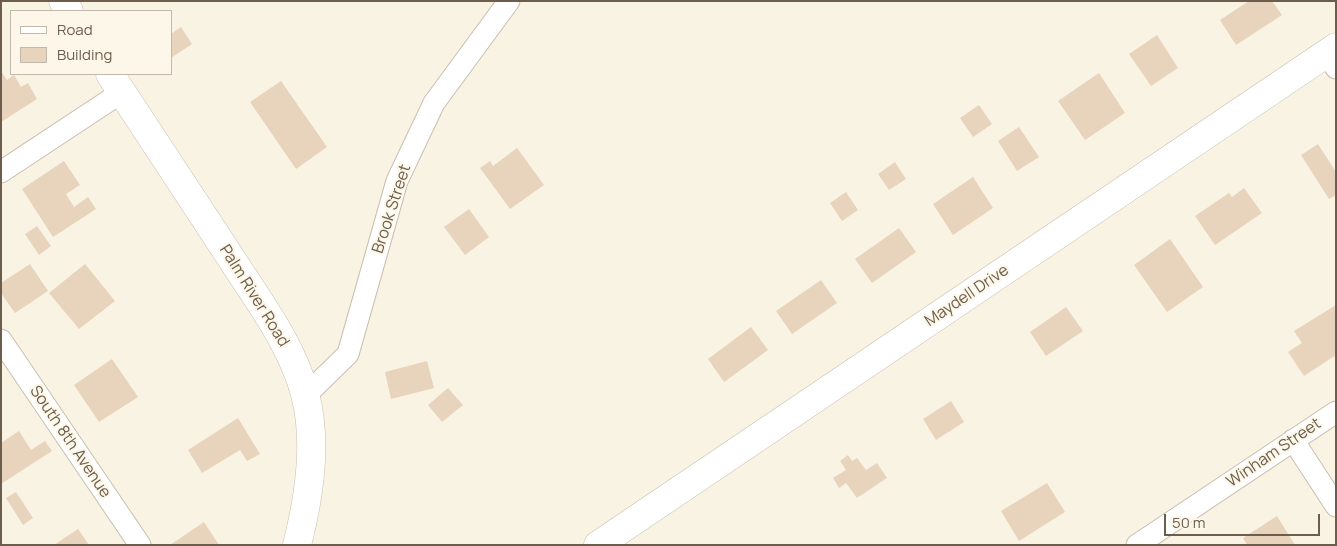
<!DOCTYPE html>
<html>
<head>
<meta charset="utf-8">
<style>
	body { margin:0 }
	#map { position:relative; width:1337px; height:546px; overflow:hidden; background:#f8f3e3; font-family:Manrope,sans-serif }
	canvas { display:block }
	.frame { position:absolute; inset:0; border:2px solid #6d5d4d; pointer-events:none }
	.legend { position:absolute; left:10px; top:10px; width:162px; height:65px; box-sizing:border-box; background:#fcf7e8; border:1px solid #c3b9aa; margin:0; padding:6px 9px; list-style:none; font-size:15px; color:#6d5d4d }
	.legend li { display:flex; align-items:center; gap:10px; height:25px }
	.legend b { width:25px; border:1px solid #c3b9aa }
	.scale { position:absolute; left:1164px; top:514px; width:156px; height:22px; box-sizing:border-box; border:2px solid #6d5d4d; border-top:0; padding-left:6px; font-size:15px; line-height:18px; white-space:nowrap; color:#6d5d4d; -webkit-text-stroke:4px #fcf7e8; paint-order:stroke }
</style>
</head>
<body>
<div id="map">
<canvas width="1337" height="546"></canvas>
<div class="frame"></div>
<ul class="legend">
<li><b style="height:6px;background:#fff"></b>Road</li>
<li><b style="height:14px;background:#e8d4bc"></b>Building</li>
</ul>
<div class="scale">50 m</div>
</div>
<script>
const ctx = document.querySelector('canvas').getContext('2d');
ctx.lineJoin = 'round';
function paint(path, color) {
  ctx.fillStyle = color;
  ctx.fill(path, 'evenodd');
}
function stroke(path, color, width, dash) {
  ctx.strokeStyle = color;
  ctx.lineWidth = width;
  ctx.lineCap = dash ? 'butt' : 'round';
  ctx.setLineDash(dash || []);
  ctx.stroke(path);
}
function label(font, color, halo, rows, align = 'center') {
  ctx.font = font + ' Manrope,sans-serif';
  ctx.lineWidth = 4;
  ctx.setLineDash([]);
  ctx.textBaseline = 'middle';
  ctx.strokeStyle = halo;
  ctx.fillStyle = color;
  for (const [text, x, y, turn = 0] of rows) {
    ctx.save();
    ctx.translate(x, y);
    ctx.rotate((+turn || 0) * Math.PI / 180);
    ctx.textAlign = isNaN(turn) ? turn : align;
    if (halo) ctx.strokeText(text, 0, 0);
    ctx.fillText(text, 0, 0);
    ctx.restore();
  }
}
paint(new Path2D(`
	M1249,1H1272L1282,15L1236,45L1220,20Z
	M181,27L192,44L171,58V34Z
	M1157,35L1178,68L1151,86L1129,54Z
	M1,71L7,80L14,75L21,87L28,83L37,99L1,122Z
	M1099,73L1125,113L1085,140L1058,101Z
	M281,81L327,147L296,169L250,102Z
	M979,105L992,124L973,137L960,118Z
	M1019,127L1039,157L1017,171L998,141Z
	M1318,144L1336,172V195L1329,199L1301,155Z
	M517,148L544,185L510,209L480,168L490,161L493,166Z
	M64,161L80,185L66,194L74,207L88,197L96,209L53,237L22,189Z
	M895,162L906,179L889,190L878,174Z
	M973,177L993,208L953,235L933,204Z
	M1244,188L1262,213L1215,245L1195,216L1229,193L1232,197Z
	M846,192L858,210L842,221L830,203Z
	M469,209L489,237L465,255L444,227Z
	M37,226L51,246L39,255L25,234Z
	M899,228L916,252L872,283L855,259Z
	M1170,239L1203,287L1167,312L1134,265Z
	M30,264L48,291L15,313L1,293V283Z
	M85,264L115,301L79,329L49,293Z
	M821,280L837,303L792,334L776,311Z
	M1336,305V355L1304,376L1288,352L1302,343L1294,331Z
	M1066,307L1083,331L1046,356L1030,332Z
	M751,327L768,350L724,382L708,359Z
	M112,359L138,397L99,422L74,385Z
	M427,361L434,388L391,399L385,372Z
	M448,388L463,405L442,422L428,405Z
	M951,401L964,422L936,440L923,419Z
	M238,418L260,454L247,461L240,450L202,473L188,450Z
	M19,431L31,450L45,441L52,451L1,484V443Z
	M848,455L852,461L857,458L866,470L877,463L887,478L857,498L846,483L839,488L833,478L846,470L840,461Z
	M1047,483L1065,512L1019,541L1001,511Z
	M16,492L33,518L23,525L6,498Z
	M1277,516L1295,545H1247L1243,538Z
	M204,522L219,545H170Z
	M78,529L89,545H54Z`), '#e8d4bc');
const minor = new Path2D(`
	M1326,53L1336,68
	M1,172L122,92
	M1,340L140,545
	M306,395L348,354L397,181L434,103L509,1
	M1293,440L1336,506
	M1137,545L1336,412`);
const tertiary = new Path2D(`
	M63,1L69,11
	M110,74C150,134 189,195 229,255C257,299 292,344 305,394C318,443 309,498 297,545
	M598,545L1336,47`);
stroke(minor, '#cabeae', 23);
stroke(tertiary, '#cabeae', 29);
stroke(minor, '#fff', 21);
stroke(tertiary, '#fff', 28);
label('16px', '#6d5d4d', '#fcf7e8', [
	["Brook Street",392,209,-72],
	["Palm River Road",254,296,58],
	["Maydell Drive",967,296,-34],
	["South 8th Avenue",70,442,56],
	["Winham Street",1274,453,-34]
]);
</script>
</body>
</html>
